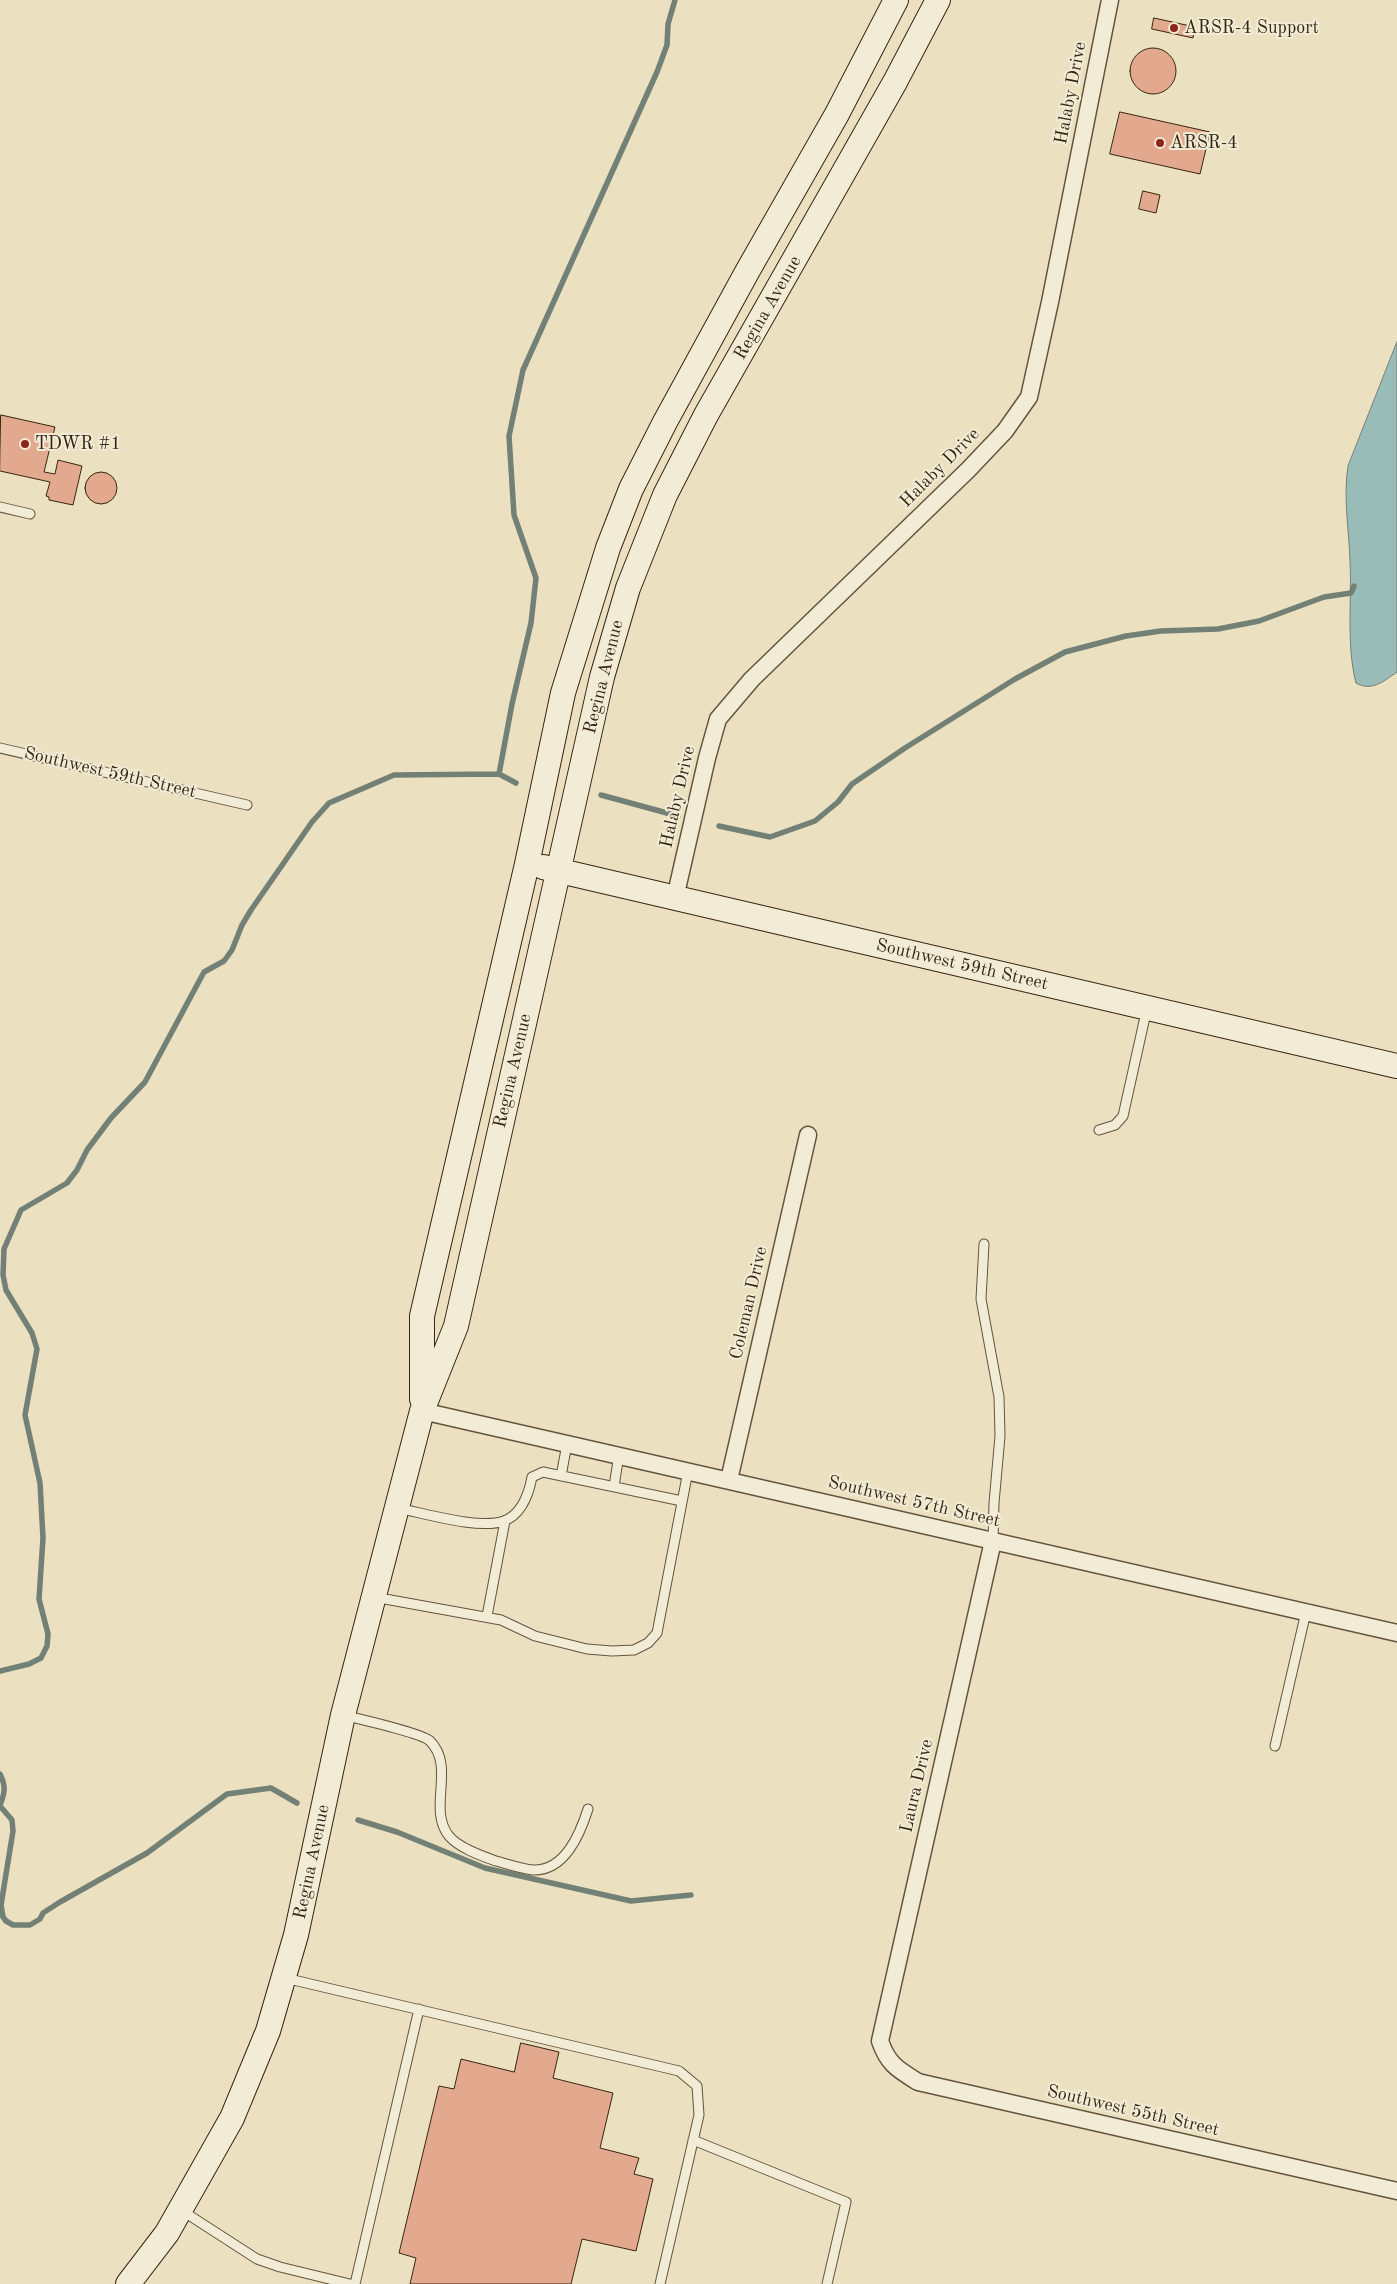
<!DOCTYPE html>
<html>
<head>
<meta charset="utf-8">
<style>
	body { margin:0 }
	canvas { display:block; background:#ebe1c0 }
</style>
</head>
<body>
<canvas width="1397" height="2284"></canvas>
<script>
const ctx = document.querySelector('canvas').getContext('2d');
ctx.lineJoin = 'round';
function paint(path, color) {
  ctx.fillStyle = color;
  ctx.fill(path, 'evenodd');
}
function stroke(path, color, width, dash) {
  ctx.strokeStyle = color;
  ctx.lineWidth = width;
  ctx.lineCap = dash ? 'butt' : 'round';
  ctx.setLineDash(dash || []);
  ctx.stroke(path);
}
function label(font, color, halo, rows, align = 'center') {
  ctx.font = font + ' "Old Standard TT",serif';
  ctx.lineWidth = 4;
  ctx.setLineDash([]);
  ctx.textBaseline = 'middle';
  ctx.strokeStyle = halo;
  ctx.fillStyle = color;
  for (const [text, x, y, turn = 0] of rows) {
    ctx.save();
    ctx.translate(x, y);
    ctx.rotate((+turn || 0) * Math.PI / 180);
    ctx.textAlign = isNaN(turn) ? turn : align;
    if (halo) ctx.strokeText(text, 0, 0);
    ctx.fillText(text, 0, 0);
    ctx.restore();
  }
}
const water = new Path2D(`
	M1397,342V672C1384,681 1372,692 1356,683C1346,644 1352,601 1350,561C1349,529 1343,498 1348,466Z`);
paint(water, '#9abcb9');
stroke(water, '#728076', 1);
stroke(new Path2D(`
	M499,774L516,783
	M601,795L678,816
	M719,826L770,837L815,821L838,802L852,784L905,748L1015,679L1065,652L1126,636L1161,631L1218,629L1259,621L1324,597L1351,593L1354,586
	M0,1671L29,1664L41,1658L47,1646L48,1634L39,1599L43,1538L40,1483L25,1415L37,1349L32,1333L6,1290L3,1275L4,1249L21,1210L67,1183L77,1170L87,1150L111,1118L145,1082L204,972L224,961L232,950L242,925L251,910L312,822L329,803L394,775L499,774L512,704L531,623L536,578L514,515L509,436L523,370L657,72L667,45L668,24L675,0
	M0,1774C6,1786 5,1793 0,1805
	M0,1806L12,1820L13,1831L1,1905L3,1917L6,1921L13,1925H30L40,1919L43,1913L60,1902L147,1853L227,1794L271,1788L297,1803
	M358,1820L397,1832L485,1868L631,1901L691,1895`), '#728076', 5.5);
const building = new Path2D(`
	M1154,18L1195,27L1193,38L1152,29Z
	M1130 71a23 23 0 1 1 46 0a23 23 0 1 1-46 0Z
	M1120,112L1210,132L1200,174L1110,154Z
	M1143,191L1160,195L1156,213L1139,209Z
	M1,415L55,427L44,472L55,474L58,460L82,466L73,505L49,500V497L46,496L50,482L0,471Z
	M85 488a16 16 0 1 1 32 0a16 16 0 1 1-32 0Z
	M521,2043L559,2052L553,2078L613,2093L600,2148L639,2158L634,2174L653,2179L636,2251L582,2239L571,2284H410L416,2258L399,2253L439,2086L454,2089L461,2059L514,2072Z`);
paint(building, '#e3a98e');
stroke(building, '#362512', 1);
const lane = new Path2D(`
	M0,507L30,514
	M0,748L247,805
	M1099,1130L1115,1125L1123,1116L1147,1008
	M984,1244L981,1299L999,1397L1000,1436L994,1503L993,1541
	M561,1476L567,1444
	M614,1486L619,1455
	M397,1508C424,1513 479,1530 504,1521C522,1514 529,1493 532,1477L543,1472L682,1501
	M374,1597L501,1620L535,1636L587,1649L612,1651L634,1650L648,1643L657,1633L688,1471
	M487,1616L505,1521
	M343,1715C359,1719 422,1733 430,1741C456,1767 427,1809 449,1836C459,1848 482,1856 496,1861C508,1864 521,1869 533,1870C565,1871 580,1834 588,1809
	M1275,1746L1306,1612
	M285,1978L679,2071L697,2086L699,2115L660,2284
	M693,2140L846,2202L827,2284
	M181,2210L257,2259L280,2267L350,2284
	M355,2284L419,2009`);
const street = new Path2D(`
	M675,898L707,758L718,719L752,679L968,470L1005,431L1029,397L1050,302L1110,0
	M422,1411L1397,1633
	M729,1480L808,1135
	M993,1541L880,2041C888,2064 897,2069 918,2082L1397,2191`);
const secondary = new Path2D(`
	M543,867L1397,1066
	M422,1399V1316L527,864L563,693L608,548L631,489L665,422L747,272L837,114L896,0
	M128,2284L167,2233L232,2118L268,2031L296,1935L343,1715L422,1411L456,1326L602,677L628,588L665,495L706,415L895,82L938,0`);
stroke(lane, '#63543e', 11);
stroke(street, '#63543e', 19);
stroke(secondary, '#362512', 26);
stroke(lane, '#f2ecd6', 9);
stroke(street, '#f2ecd6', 16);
stroke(secondary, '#f2ecd6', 24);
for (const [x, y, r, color] of [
	[1174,28,5,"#8f2418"],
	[1160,143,5,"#8f2418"],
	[25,444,5,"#8f2418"]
]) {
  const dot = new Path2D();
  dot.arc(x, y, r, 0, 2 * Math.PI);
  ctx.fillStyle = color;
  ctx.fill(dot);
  stroke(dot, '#f2ecd6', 2);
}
label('18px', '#362512', '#f2ecd6', [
	["ARSR-4 Support",1184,28],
	["ARSR-4",1170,143],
	["TDWR #1",35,444]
], 'left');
label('18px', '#362512', '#f2ecd6', [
	["Halaby Drive",1071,93,-79],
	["Regina Avenue",768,308,-60],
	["Halaby Drive",940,468,-45],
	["Regina Avenue",604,677,-76],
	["Southwest 59th Street",110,773,13],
	["Halaby Drive",678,797,-77],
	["Southwest 59th Street",962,965,13],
	["Regina Avenue",513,1071,-77],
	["Coleman Drive",749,1303,-77],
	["Southwest 57th Street",914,1502,13],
	["Laura Drive",917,1786,-77],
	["Regina Avenue",312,1862,-78],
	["Southwest 55th Street",1133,2111,13]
]);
</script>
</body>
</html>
